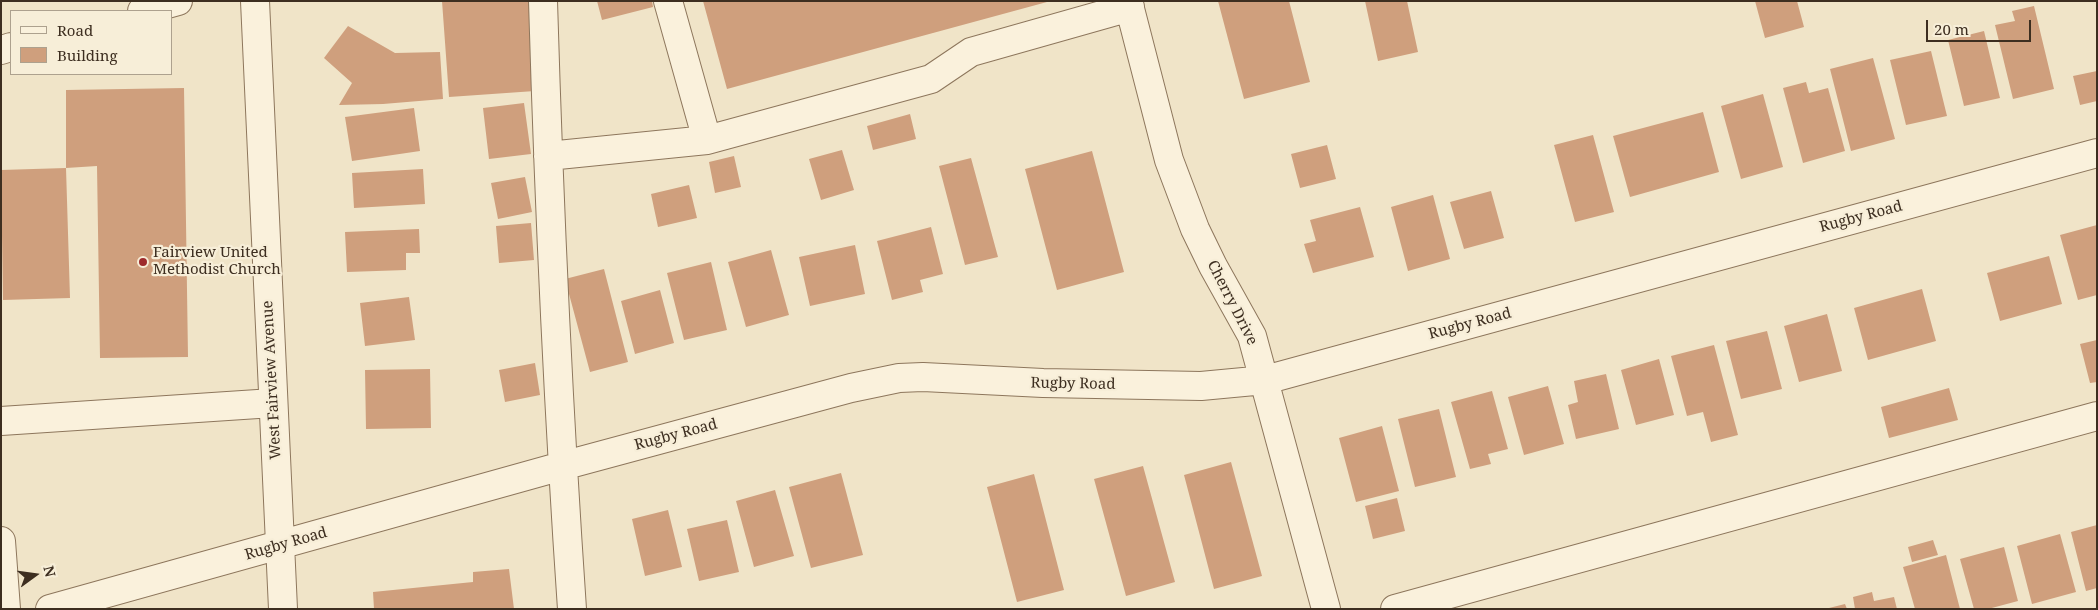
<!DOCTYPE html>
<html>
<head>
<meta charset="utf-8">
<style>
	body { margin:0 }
	#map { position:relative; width:2098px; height:610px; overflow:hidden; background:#f0e4c8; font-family:"Noto Serif",serif }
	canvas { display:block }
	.frame { position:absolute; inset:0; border:2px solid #3d2e20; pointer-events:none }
	.legend { position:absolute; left:10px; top:10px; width:162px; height:65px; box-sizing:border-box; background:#f7eed8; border:1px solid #ada18e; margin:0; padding:6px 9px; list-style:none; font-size:15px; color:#3d2e20 }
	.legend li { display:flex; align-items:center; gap:10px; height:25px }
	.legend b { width:25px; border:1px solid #ada18e }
	.north { position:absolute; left:10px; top:550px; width:50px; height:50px; -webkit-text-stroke:4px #f7eed8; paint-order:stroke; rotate:76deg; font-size:14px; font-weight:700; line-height:20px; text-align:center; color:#3d2e20 }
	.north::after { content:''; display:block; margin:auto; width:18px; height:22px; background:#3d2e20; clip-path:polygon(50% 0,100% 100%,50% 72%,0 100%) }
	.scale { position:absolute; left:1926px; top:20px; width:105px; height:22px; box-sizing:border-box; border:2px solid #3d2e20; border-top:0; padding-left:6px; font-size:15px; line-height:18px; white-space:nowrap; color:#3d2e20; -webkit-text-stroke:4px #f7eed8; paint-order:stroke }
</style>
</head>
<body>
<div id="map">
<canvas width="2098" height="610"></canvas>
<div class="frame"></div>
<ul class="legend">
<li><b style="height:6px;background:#faf1dc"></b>Road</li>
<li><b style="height:14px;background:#cf9f7d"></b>Building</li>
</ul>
<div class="north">N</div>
<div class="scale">20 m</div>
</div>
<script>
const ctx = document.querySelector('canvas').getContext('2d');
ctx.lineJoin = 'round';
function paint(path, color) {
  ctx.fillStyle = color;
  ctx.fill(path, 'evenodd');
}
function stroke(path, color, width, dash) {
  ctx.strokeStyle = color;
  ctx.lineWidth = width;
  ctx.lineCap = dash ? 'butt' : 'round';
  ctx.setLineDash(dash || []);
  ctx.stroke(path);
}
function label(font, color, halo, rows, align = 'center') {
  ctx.font = font + ' "Noto Serif",serif';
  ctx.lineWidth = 4.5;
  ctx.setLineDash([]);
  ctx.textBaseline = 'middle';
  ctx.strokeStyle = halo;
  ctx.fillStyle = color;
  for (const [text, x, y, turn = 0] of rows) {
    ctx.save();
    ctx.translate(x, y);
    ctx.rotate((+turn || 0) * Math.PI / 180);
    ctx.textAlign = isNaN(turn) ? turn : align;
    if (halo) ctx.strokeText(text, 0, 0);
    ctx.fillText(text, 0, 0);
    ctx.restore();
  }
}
paint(new Path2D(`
	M442,1H529L535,91L449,97Z
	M597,1H652L653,7L602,20Z
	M703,1H1047V2L727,89Z
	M1218,1H1289L1310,82L1244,99Z
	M1365,1H1407L1418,52L1378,61Z
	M1755,1H1797L1804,27L1765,38Z
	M2034,6L2054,89L2013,99L1995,25L2015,21L2012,11Z
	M348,26L395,53L440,52L443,99L383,104L339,105L352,83L324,58Z
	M1984,31L2000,98L1964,106L1948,40Z
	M1931,51L1947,116L1906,125L1890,60Z
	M1873,58L1895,139L1851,151L1830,69Z
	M2097,71V101L2080,105L2073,76Z
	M1806,82L1809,93L1828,88L1845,151L1803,163L1783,88Z
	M184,88L188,357L100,358L97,166L66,168V90Z
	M1763,94L1783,167L1741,179L1721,106Z
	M524,103L531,154L489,159L483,108Z
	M414,108L420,151L352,161L345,117Z
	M1703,112L1719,172L1630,197L1613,136Z
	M910,114L916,139L873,150L867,126Z
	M1593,135L1614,212L1575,222L1554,145Z
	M1327,145L1336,179L1300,188L1291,154Z
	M842,150L854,190L821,200L809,159Z
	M1092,151L1124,272L1057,290L1025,169Z
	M734,156L741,187L715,193L709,162Z
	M971,158L998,257L965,265L939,166Z
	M66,168L70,298L3,300L1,170Z
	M423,169L425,204L354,208L352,173Z
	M525,177L532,212L498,219L491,183Z
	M689,185L697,218L658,227L651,194Z
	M1491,191L1504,238L1464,249L1450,202Z
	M1433,195L1450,259L1408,271L1391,207Z
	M1360,207L1374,257L1313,273L1304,244L1316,241L1310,220Z
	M531,223L534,260L499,263L496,226Z
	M2097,225V295L2078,300L2060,235Z
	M931,227L943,274L920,280L923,292L892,300L877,241Z
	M419,229L420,253H406V270L347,272L345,232Z
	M855,245L865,294L810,306L799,257Z
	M771,250L789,315L746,327L728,262Z
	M2049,256L2062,304L2000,321L1987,273Z
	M711,262L727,330L684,340L667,273Z
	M604,269L628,362L590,372L565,279Z
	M1922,289L1936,341L1868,360L1854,308Z
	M660,290L674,343L635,354L621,301Z
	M409,297L415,340L365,346L360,303Z
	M1827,314L1842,371L1799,382L1784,326Z
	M1767,331L1782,389L1741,399L1726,341Z
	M2097,340V382L2090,383L2080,344Z
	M1714,345L1738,435L1711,442L1703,412L1687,416L1671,356Z
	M1659,359L1674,415L1636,425L1621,370Z
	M535,363L540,395L505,402L499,370Z
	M430,369L431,428L366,429L365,370Z
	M1606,374L1619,429L1576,439L1568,405L1578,402L1574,381Z
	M1548,386L1564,444L1524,455L1508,397Z
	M1949,388L1958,420L1889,438L1881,407Z
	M1492,391L1508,449L1488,454L1491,464L1470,469L1451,402Z
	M1439,409L1456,477L1415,487L1398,419Z
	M1382,426L1399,491L1356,502L1339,438Z
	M1231,462L1262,576L1214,589L1184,475Z
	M1143,466L1175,582L1126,596L1094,479Z
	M841,473L863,555L811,568L789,487Z
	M1034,474L1064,590L1017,602L987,487Z
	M775,490L794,556L754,567L736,501Z
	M1397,498L1405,531L1373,539L1365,506Z
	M668,510L682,567L645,576L632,519Z
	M727,520L739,572L699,581L687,529Z
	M2097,525V588L2086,591L2071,532Z
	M2060,534L2076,592L2032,604L2017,546Z
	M1933,540L1938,555L1912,562L1908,547Z
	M2004,547L2018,601L1988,609H1974L1960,559Z
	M1946,555L1960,609H1915L1903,567Z
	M509,569L514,609H374L373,592L473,582V572Z
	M1872,592L1874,601L1894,597L1897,609H1855L1853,597Z
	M1845,604L1847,609H1829V608Z`), '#cf9f7d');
const minor = new Path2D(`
	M255,1L283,609
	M543,1C549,204 558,406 572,609
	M668,1L707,140L931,79L971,52L1130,7
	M1128,1L1169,160L1195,229L1213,266L1252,336L1326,609
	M142,11L178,1
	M1,50L11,47
	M548,156L707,140
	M1,421L273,403
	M1,541L6,609
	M50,609L562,466L851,388L899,378L923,377L1043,383L1201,386L1265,380L2097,153
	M1395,609L2097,416`);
stroke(minor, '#8d765c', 30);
stroke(minor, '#faf1dc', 28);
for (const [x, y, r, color] of [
	[143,262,5,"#9e2a2b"]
]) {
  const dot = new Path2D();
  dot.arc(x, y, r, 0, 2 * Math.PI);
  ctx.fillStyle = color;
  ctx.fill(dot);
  stroke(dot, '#f7eed8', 2);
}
label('15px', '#3d2e20', '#f7eed8', [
	["Rugby Road",1861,217,-15],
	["Cherry Drive",1232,303,63],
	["Rugby Road",1470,324,-15],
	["West Fairview Avenue",272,380,-93],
	["Rugby Road",1073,384,1],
	["Rugby Road",676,435,-15],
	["Rugby Road",286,544,-16]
]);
label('15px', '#3d2e20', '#f7eed8', [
	["Fairview United",153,253],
	["Methodist Church",153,270]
], 'left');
</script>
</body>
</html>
